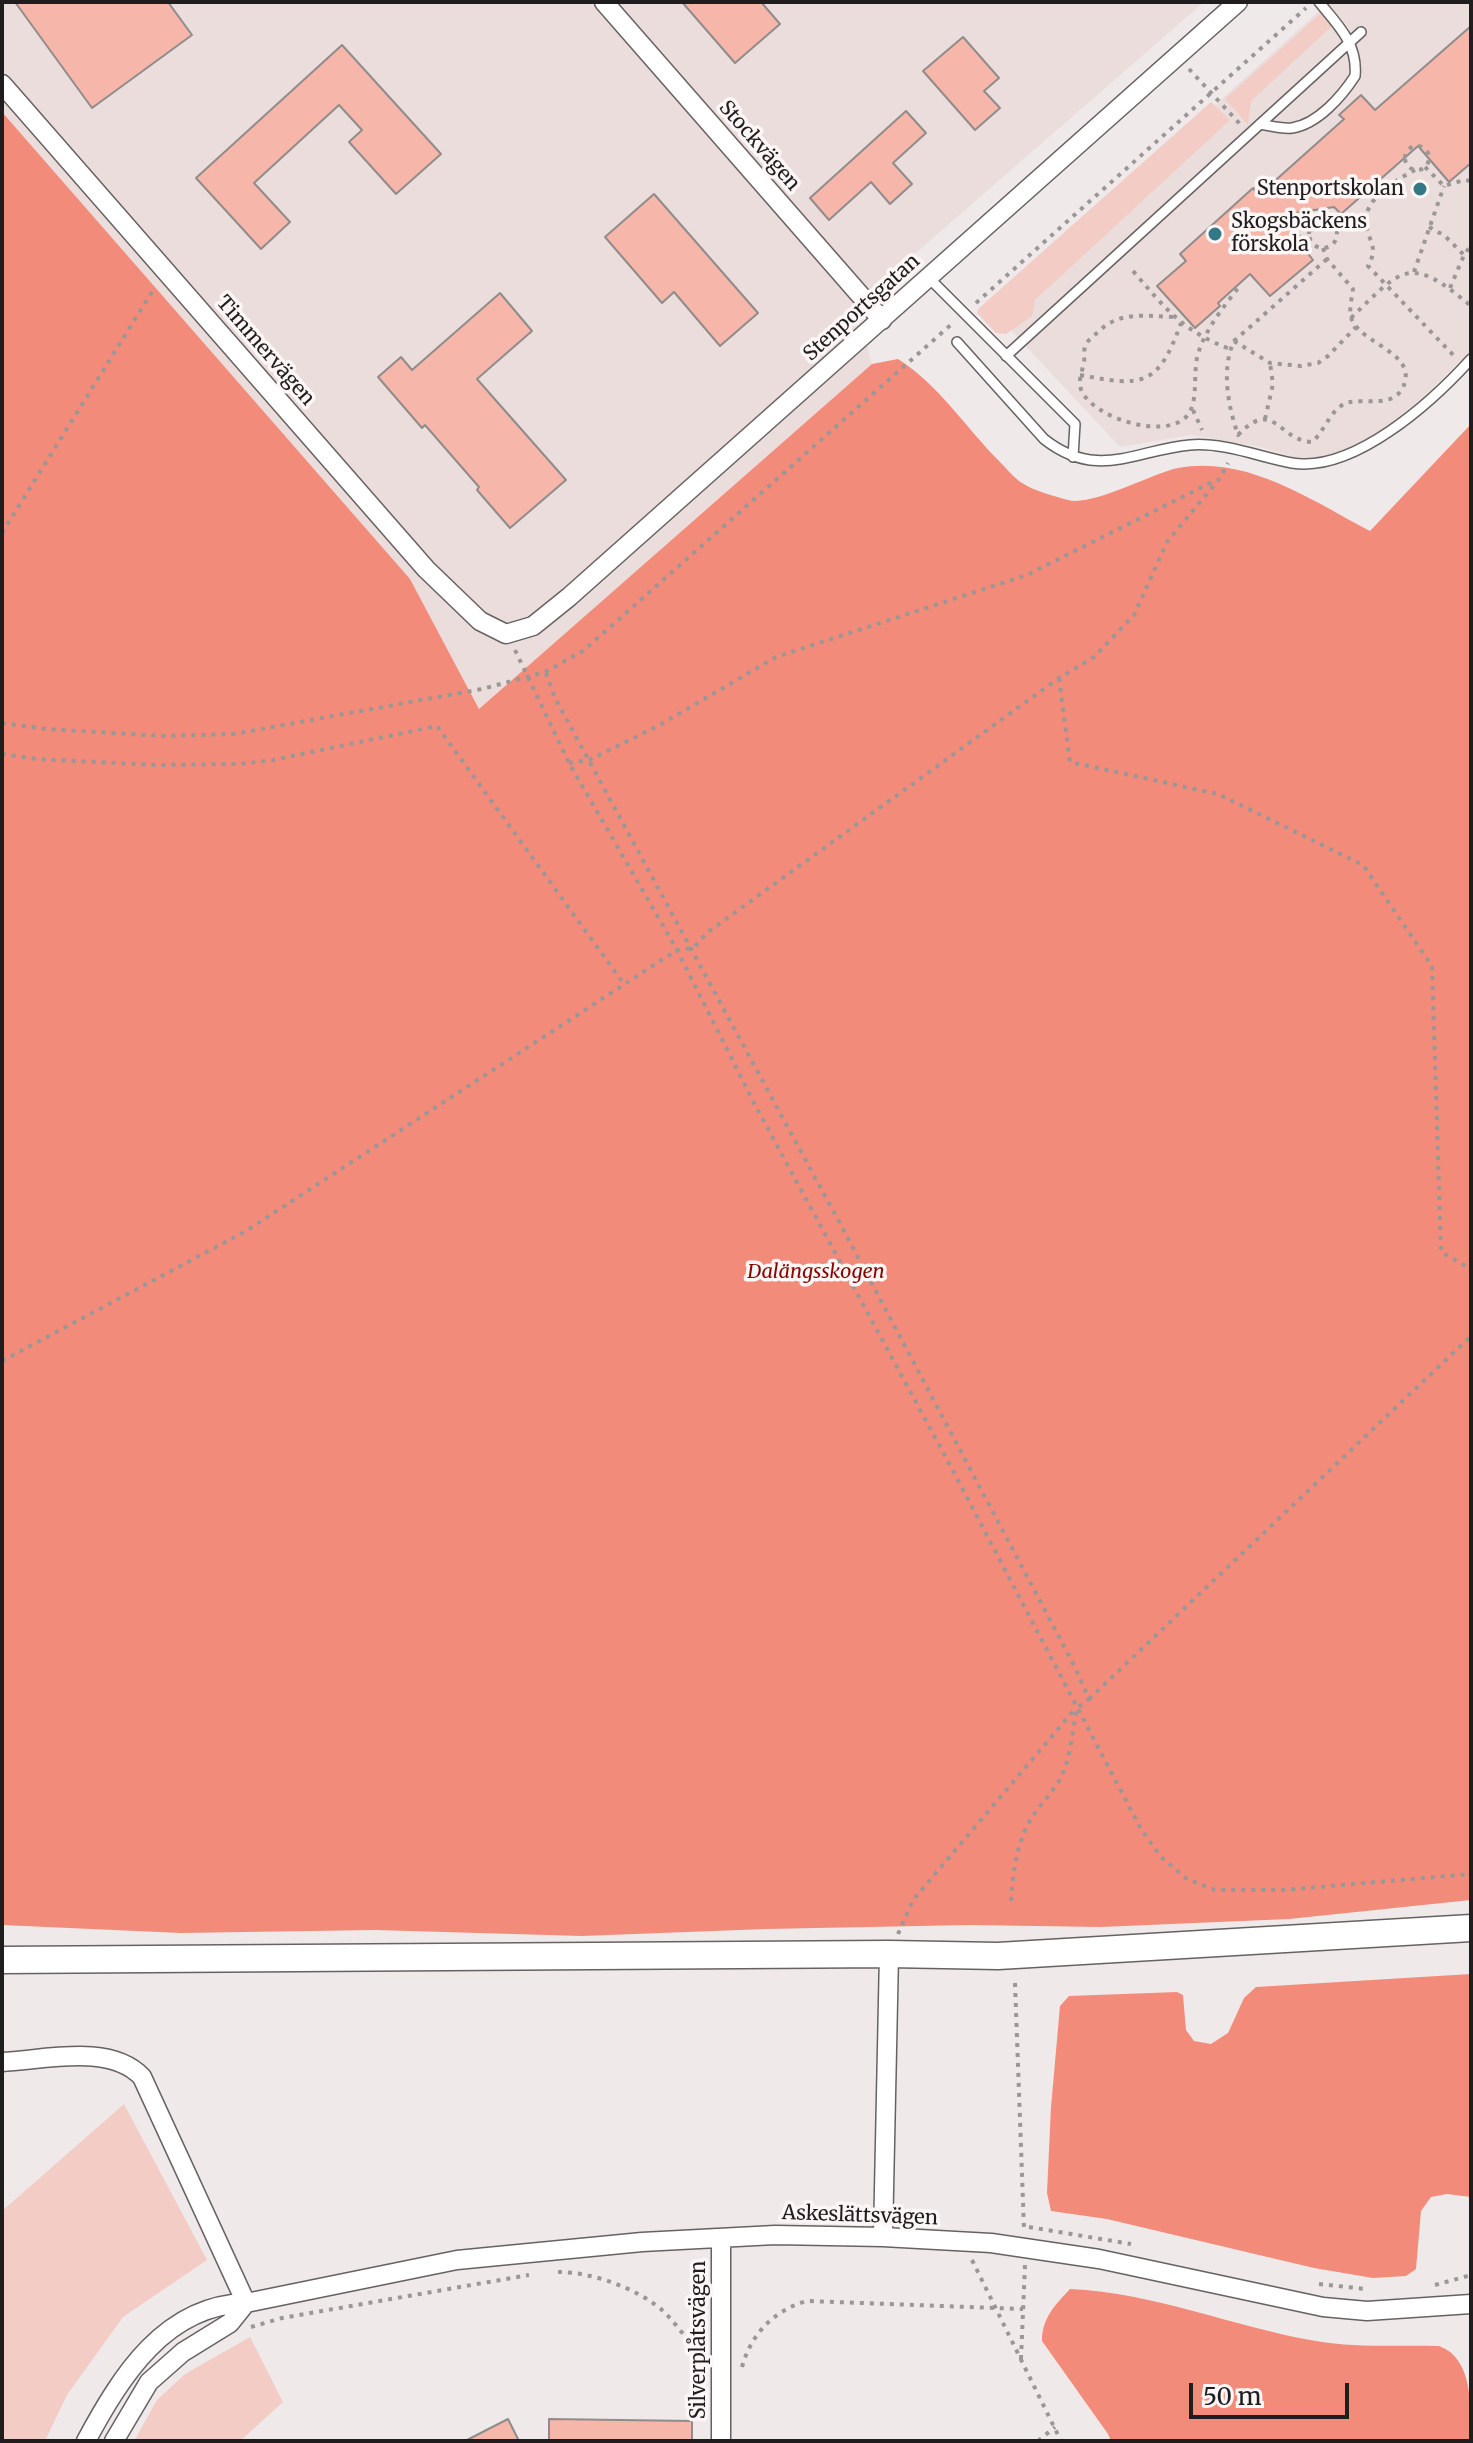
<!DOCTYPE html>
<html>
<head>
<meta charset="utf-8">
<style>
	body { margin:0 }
	#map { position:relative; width:1473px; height:2443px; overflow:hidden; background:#efeae9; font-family:Merriweather,serif }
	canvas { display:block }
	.frame { position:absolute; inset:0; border:4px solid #1f1d1d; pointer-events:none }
	.scale { position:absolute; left:1189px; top:2383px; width:160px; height:36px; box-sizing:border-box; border:4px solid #1f1d1d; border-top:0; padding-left:10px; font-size:24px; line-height:28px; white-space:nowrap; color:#1f1d1d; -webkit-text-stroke:6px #fcf7f6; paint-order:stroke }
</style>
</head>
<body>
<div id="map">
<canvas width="1473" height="2443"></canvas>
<div class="frame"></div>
<div class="scale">50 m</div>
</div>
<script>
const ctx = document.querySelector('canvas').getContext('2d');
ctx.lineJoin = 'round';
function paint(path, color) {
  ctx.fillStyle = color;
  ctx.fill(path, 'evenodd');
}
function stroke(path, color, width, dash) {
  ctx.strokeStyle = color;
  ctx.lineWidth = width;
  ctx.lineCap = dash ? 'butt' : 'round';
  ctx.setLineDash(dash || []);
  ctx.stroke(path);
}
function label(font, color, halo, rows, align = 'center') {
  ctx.font = font + ' Merriweather,serif';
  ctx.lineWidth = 7;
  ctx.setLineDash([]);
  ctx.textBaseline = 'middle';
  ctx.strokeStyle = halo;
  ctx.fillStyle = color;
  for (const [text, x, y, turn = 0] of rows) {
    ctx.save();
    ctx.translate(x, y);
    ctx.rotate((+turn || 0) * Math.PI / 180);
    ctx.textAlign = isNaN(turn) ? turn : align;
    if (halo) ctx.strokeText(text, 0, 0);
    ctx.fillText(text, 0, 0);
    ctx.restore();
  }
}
paint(new Path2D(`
	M2,2H1204L856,305L872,364L479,709L410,579L2,112Z
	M1329,2H1471V370L1461,360L1426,395L1392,422L1359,444L1324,457H1295L1260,447L1192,435L1120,447L990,308Z`), '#ebdddb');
paint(new Path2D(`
	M1321,13L1332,26L1251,101L1248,125L1225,99Z
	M1211,102L1230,120L1035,300L1032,316L1006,334L996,333L977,313L978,309Z
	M124,2104L207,2260L123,2317L67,2395L45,2441H2V2211Z
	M250,2337L283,2402L240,2441H134L157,2400L185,2374Z`), '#f3ccc5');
paint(new Path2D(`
	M2,112L410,579L479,709L872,364L898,359C939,385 966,428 1000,462C1007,469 1014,478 1022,483C1034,491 1054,496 1068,500C1091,507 1153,473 1178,468C1247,455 1311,500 1370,531L1471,424V1900L1289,1919L1101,1927L970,1925L766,1929L582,1936L375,1930L181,1933L2,1925Z
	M1471,1974V2197L1447,2194L1431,2197L1421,2211L1416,2269L1406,2276L1373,2278L1314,2268L1107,2219L1051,2211L1047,2193L1051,2107L1060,2006L1069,1996L1177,1992L1183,1995L1186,2030L1194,2041L1211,2044L1228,2033L1244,1998L1256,1987Z
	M1070,2289C1156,2293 1233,2327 1316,2341C1356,2348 1398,2345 1439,2346C1473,2358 1471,2406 1471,2441H1111L1108,2434L1042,2341C1042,2318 1055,2305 1070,2289Z`), '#f38b7a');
const building = new Path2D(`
	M15,2H168L192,35L92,108Z
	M682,2H761L780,24L735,63Z
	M1471,26V163L1449,182L1418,146L1341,214L1334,207L1282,215L1310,248L1306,251L1313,260L1270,296L1250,274L1218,303L1220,306L1195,328L1157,286L1186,261L1180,254L1253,188L1259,195L1344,119L1339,115L1361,95L1375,110Z
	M963,37L999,78L984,91L1000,108L975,130L923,71Z
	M342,45L441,154L396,194L349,142L362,130L339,105L254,183L290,222L261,249L196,178Z
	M906,111L926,133L893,163L912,184L890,204L871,182L829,220L810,198Z
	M654,194L758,313L720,346L674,292L662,303L605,237Z
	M500,293L532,331L477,379L566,480L510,528L477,490L479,487L425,425L422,428L378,377L401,357L412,370Z
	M508,2419L519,2441H465Z
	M549,2419L692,2421V2441H549Z`);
paint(building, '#f7b6aa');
stroke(building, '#908c8b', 2);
const lane = new Path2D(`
	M1260,124C1271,126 1282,129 1292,128C1318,124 1342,96 1355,76C1358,44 1338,25 1319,2
	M929,278L1075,424L1073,457
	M957,342L1044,439C1097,481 1135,450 1190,445C1223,442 1260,457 1292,463C1354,473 1432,402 1471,359
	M1006,356L1361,32`);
const street = new Path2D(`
	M604,2L882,320
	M2,84L426,569L480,621L506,634L533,626L569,597L1238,2
	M2,2062C45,2060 110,2043 142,2077L246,2303
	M883,2237L889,1954
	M86,2441C121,2376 165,2305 246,2303L457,2260L642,2242L775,2235L883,2237L991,2243L1099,2259L1323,2307L1367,2311L1471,2304
	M114,2441L149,2382L183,2352L230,2323L246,2303
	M721,2441V2238`);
const secondary = new Path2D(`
	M2,1960L889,1954L998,1956L1471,1928`);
stroke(lane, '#676262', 12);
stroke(street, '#676262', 21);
stroke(secondary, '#676262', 29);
stroke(new Path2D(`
	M1189,69L1240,124
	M1405 158a12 12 0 1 1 24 0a12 12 0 1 1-24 0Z
	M1425,167L1444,186L1464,180L1471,181
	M1415,170C1398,179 1368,196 1366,218C1364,239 1381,243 1368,266L1456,358
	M1309 234a14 14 0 1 1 28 0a14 14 0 1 1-28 0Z
	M1429,227L1445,236L1464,255
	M1323,248L1327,259L1353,289C1352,299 1348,310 1352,320C1363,345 1421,354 1402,389C1392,407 1366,399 1350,402C1331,406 1326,430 1312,442C1279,441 1274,397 1238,435C1228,406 1221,369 1234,341L1327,259
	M1133,271C1165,308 1182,331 1230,349
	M1414,272L1444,186
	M1450,288L1464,255L1471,245
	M976,303L1306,8
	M1173,317C1145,316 1120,311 1099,331C1095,335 1089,339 1086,344C1083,350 1085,356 1084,362C1082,373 1077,381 1082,392C1096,418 1161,439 1185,418C1200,405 1192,373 1198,354C1205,330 1224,306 1239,287
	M1351,318C1404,266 1410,255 1471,306
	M1234,341L1270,363L1301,366L1318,363L1328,356L1356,327
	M1080,375C1143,387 1158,387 1181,323
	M1193,410L1202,430
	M1265,419L1273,384L1270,363
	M2,533L155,287
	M515,650L569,763L677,950L754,1103L950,1465L1141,1829L1161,1857L1187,1879L1215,1890H1283L1471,1874
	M546,673L555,698L843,1229L1074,1665L1089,1699L1077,1708C1072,1731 1071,1760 1059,1781C1051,1794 1040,1805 1032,1817C1016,1844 1013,1872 1011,1902
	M1059,678L1070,762L1218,794L1363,865L1432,966L1441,1252L1471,1269
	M2,723L46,729L163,736L234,734L482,689L545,672L583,651L954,322
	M2,754L37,759L156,765L240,764L273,760L437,726L624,984
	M569,763L589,760L658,726L776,657L1027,575L1216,480
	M2,1361L246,1231L677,950L693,948L708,932L1059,678L1094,657L1134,615L1167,542L1220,478L1228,463
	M1089,1699L1471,1336
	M898,1934L913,1900L1075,1709
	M1015,1983L1024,2229
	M1029,2227L1131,2244
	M972,2260L1061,2441
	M558,2272C592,2272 636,2288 662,2310C674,2321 684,2336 695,2348L703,2350
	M1319,2284L1366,2289
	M1435,2285L1471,2275
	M251,2327L282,2318L529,2275
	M1021,2359L1025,2265
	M742,2367C751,2334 774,2310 807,2301L1023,2309
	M1038,2441L1055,2427`), '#9b9796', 4, [4, 6]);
stroke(lane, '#fff', 9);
stroke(street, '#fff', 18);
stroke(secondary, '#fff', 26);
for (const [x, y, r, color] of [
	[1420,189,8,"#337985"],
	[1215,234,8,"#337985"]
]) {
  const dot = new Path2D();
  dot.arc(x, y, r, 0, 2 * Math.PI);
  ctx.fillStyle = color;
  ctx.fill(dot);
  stroke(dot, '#fcf7f6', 3);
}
label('20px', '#1f1d1d', '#fcf7f6', [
	["Stockvägen",759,146,49],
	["Stenportsgatan",862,308,-42],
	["Timmervägen",265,351,49],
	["Askeslättsvägen",860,2216,2],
	["Silverplåtsvägen",699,2340,-90]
]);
label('20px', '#1f1d1d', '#fcf7f6', [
	["Stenportskolan",1404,189],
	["Skogsbäckens",1231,222,"left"],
	["förskola",1231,245,"left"]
], 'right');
label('italic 20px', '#890600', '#fcf7f6', [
	["Dalängsskogen",816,1272]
]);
</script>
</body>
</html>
